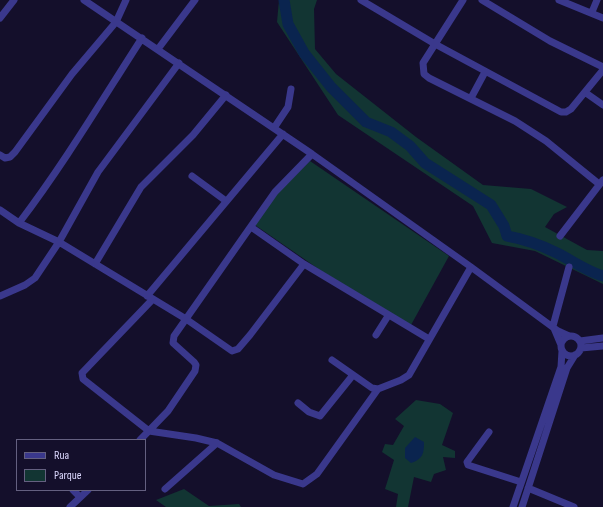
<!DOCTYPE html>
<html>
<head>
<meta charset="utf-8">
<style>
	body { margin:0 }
	#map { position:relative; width:603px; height:507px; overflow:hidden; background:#140f2b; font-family:"Sofia Sans Condensed",sans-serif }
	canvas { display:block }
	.legend { position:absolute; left:16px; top:439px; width:130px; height:52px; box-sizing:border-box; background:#140f2b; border:1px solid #646080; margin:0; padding:5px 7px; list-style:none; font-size:12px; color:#ddd9ff }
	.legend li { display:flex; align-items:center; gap:8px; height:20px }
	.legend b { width:20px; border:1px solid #646080 }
</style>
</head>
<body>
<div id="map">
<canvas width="603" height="507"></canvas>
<ul class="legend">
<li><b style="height:5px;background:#3a388c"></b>Rua</li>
<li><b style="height:11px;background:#123533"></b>Parque</li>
</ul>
</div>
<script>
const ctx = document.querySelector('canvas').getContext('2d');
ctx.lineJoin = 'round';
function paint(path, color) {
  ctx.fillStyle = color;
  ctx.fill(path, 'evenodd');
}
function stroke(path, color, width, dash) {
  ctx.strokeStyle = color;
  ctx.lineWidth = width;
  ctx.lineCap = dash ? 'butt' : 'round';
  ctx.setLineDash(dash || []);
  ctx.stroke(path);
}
paint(new Path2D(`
	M279,0H317L314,9L315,49L336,74L416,137L483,185L531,189L567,207L554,214L545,227L587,250L603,251V284L535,251L492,243L473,206L338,115L277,22Z
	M310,161L449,256L411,325L323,272L255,225L277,194Z
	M416,400L440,404L453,413L442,445L455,451V458L443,457L446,470L434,474L431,482L414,477L408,507H396L398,494L385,489L394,460L382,452L385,444L393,445L404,426L395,419Z
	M184,489L209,506L239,504L241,507H166L156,500Z`), '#123533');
paint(new Path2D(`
	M415,437L424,442C424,453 423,459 411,463L405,458V448Z`), '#0a244f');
stroke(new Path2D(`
	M284,0L288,24L304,53L331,87L366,122L391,132L410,146L425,163L491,205L504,226L507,236C524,239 541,245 557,253C573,261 586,271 603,276`), '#0a244f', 11);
stroke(new Path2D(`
	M84,0L312,154L471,267L558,331L569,336
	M361,0L435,44L561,112H566L571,109L603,70
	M463,0L423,63L424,74L429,78L515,121L546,141L599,184
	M482,0L550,41L603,67
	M559,0L603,18
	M592,12L597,0
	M0,18L14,0
	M158,49L195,0
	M586,93L603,105
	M471,98L485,72
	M274,128L288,107L291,89
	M0,155L5,158L10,157L15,152L72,74L116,22L126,0
	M192,176L226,201
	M0,210L19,223L59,242L186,319L232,351L238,349L250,335L304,264
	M19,223C64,164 102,100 142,38
	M251,227L304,264L429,339
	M560,236L603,180
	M95,264L141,187L193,135L226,95
	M0,296L25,285L35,278L59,242L98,172L179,63
	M147,296L283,134
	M152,300L82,373L83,379L149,431L196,438L217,443L274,475L303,484L317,474L378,389L401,380L409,375L471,267
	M376,335L388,316
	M561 346a10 10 0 1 1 20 0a10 10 0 1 1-20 0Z
	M580,341L603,338
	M561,345L553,326L569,267
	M581,348L603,346
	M332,360L372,388L378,389
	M298,403L309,412L320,416L353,375
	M489,432L467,462L468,465L521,482
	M140,440L168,411L195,371L196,365L194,362L173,343L174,336L275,192L312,154
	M528,488L574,507
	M165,489L217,443
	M73,490L80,497
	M70,507L88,490
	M513,507L561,367L562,351
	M522,507L567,368L575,355`), '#3a388c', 7);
</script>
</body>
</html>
